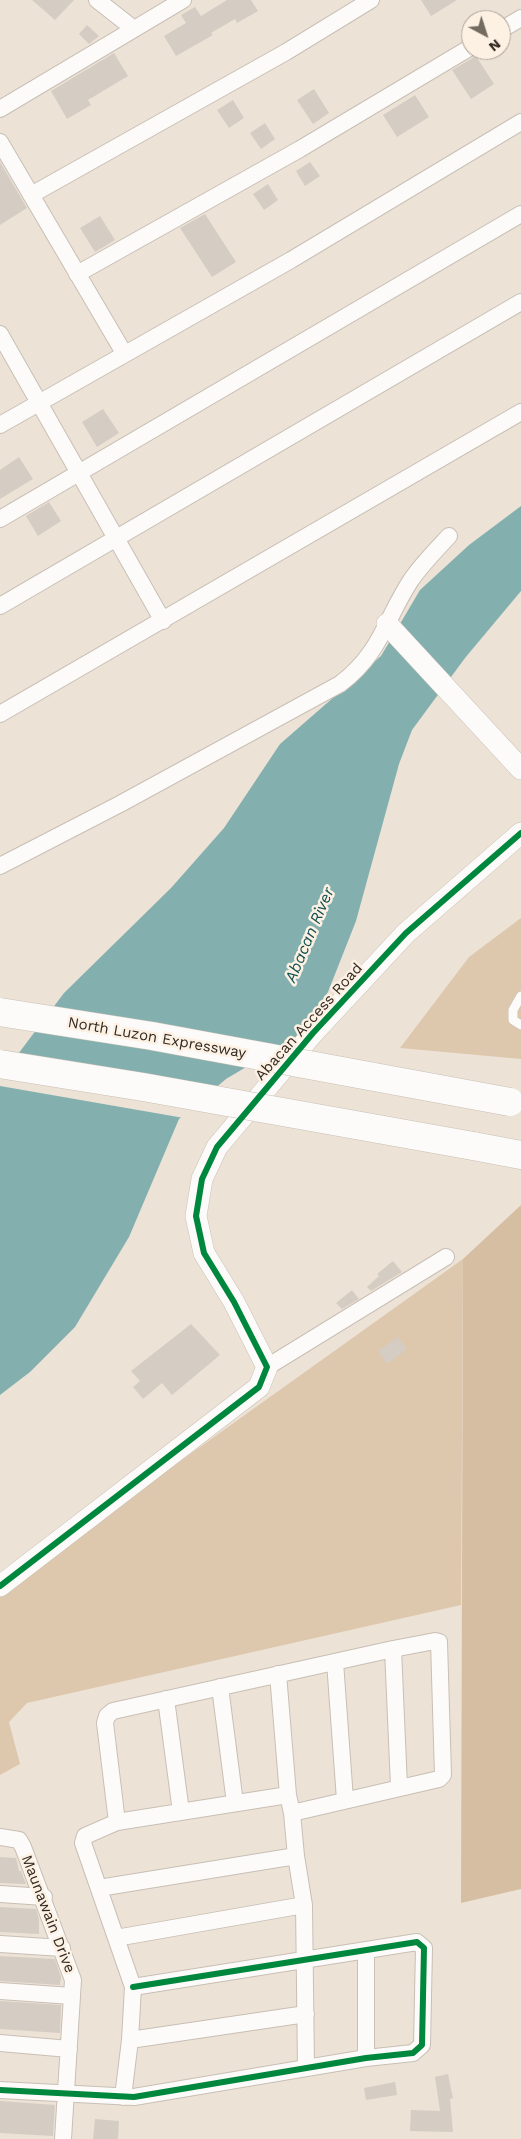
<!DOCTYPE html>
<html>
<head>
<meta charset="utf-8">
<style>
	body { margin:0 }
	#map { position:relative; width:521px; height:2139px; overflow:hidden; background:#ede2d6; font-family:"Work Sans",sans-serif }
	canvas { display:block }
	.north { position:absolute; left:461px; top:10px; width:50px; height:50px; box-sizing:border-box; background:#fdf1e4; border:1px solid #aba196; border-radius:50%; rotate:140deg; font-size:14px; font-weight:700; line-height:20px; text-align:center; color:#312921 }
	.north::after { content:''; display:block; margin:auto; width:18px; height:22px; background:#736a60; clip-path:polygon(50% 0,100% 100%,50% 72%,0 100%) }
</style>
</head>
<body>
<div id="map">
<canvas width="521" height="2139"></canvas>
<div class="north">N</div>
</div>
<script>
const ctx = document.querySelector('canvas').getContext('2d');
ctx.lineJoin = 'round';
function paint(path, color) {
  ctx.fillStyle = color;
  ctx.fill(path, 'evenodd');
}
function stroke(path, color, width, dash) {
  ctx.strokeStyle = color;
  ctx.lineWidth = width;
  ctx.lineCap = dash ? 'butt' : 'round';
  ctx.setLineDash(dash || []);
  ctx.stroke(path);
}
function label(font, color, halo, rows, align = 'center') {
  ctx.font = font + ' "Work Sans",sans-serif';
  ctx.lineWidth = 5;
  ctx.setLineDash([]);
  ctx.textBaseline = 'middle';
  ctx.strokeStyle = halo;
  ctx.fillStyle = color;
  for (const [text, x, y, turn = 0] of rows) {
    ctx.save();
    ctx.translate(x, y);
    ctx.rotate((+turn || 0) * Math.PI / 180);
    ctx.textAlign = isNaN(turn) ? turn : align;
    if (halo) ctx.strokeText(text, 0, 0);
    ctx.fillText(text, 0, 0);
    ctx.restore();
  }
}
paint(new Path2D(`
	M521,918V1059L400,1048L469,957Z
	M463,1259L461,1605L27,1703L9,1722L20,1764L0,1775V1590Z`), '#ddc8ae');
paint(new Path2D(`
	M521,1205V1889L461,1903L463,1259Z`), '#d6bea2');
paint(new Path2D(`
	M521,506V591L465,658L412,730L399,764L356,921L328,992L300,1035L226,1079L179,1119L129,1237L75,1327L30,1372L0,1395V1078L64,993L171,888L224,828L280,744L381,656L420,590L469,545Z`), '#83b0af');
paint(new Path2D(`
	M0,1074L215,1092L184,1118L0,1086Z`), '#ede2d6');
paint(new Path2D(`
	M32,0H74L55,20Z
	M227,0H251L258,11L237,23L235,19L211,33L213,35L176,56L164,36L186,23L181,15L195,7L201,16Z
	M421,0H457L431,16Z
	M87,25L99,36L89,44L79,34Z
	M114,53L128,76L88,100L91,105L67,119L51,91Z
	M476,56L494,84L471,99L452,70Z
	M314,89L329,113L313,124L297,100Z
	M415,95L429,117L397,137L383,115Z
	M233,100L244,118L229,128L217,110Z
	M265,123L275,139L261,149L250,133Z
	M0,162L27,208L0,225Z
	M310,162L320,176L305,186L296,171Z
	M268,184L278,200L264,210L253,194Z
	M205,214L236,262L212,277L180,228Z
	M100,216L115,240L95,252L80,228Z
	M103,409L119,433L97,447L82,422Z
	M19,457L33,479L0,499V470Z
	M49,502L61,521L38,536L26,516Z
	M393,1261L402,1272L371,1291L367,1287L379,1276L377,1274Z
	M352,1290L359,1299L342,1309L336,1303Z
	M191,1324L220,1355L172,1395L162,1383L143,1399L133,1387L140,1381L131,1371Z
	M398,1337L407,1349L387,1364L378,1351Z
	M0,1857L16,1858L19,1871H21L26,1884L0,1883Z
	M0,1907L36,1909L39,1919V1934L0,1932Z
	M0,1956L55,1959L61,1977L60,1985L0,1981Z
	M0,2001L61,2005L60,2033L0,2029Z
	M448,2074L453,2098L450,2099L453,2132L410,2131L411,2110L440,2111L435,2077Z
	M395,2082L397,2095L366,2100L364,2088Z
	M0,2101L55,2105L53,2136L0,2133Z
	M95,2119L119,2121L118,2139H93Z`), '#d5ccc3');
const service = new Path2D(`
	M521,996L513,1010V1020L521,1025`);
const minor = new Path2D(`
	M97,0L134,29
	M501,30L521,18
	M0,109L183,0
	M0,142L124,353
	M31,195L286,52L371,0
	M77,274L300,149L471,47
	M0,334L163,621
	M0,425L291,260L521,122
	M0,519L521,214
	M0,606L521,302
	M0,714L521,412
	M0,866L120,804L340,684C381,653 385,620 411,580C422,564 436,550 449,536
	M267,1367L446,1257
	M393,1649L399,1787
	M335,1662L345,1800
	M278,1674L288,1795L292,1813L296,1856L304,1905L306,2068
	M220,1687L235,1803
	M166,1699L181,1812
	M117,1822L105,1723L107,1716L113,1711L393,1649L435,1641L439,1642L443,1775L439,1779L292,1813
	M0,1837L19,1840L23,1847L73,1980L63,2139
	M99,1888L296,1856
	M0,1894L44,1897
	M116,1938L304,1905
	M0,1944L62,1948
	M366,1950V2058
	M0,1991L72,1996
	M130,2040L306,2014
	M0,2043L69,2049
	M0,2090L134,2097L366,2058L413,2053L422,2045L424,1948L417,1942L133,1987
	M123,2097L130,2040L133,1987L83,1843L85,1836L117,1822L288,1795`);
const tertiary = new Path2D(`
	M387,624L521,769
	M0,1586L259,1387L267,1367L234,1302L204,1253L196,1216L202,1179L217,1147L313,1033L406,933L521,833`);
const motorway = new Path2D(`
	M473,1146L521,1155`);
stroke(service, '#c8bfb5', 10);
stroke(minor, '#c8bfb5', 18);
stroke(tertiary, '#c8bfb5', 22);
stroke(motorway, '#c8bfb5', 29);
stroke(service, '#fcfbf9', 9);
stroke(minor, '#fcfbf9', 16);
stroke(tertiary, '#fcfbf9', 21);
stroke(motorway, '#fcfbf9', 28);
const motorwayBridge = new Path2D(`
	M0,1012L152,1036L510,1102
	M0,1064L143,1087L473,1146`);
stroke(motorwayBridge, '#c8bfb5', 29, []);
stroke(motorwayBridge, '#fcfbf9', 28);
stroke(new Path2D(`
	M0,1586L259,1387L267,1367L234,1302L204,1253L196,1216L202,1179L217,1147L313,1033L406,933L521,833
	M0,2090L134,2097L366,2058L413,2053L422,2045L424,1948L417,1942L133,1987`), '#00873e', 6);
label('15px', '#312921', '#fdf1e4', [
	["Abacan Access Road",309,1022,-48],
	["North Luzon Expressway",157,1038,10],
	["Maunawain Drive",48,1914,69]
]);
label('italic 16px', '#115052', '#fdf1e4', [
	["Abacan River",310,935,-67]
]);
</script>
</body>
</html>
